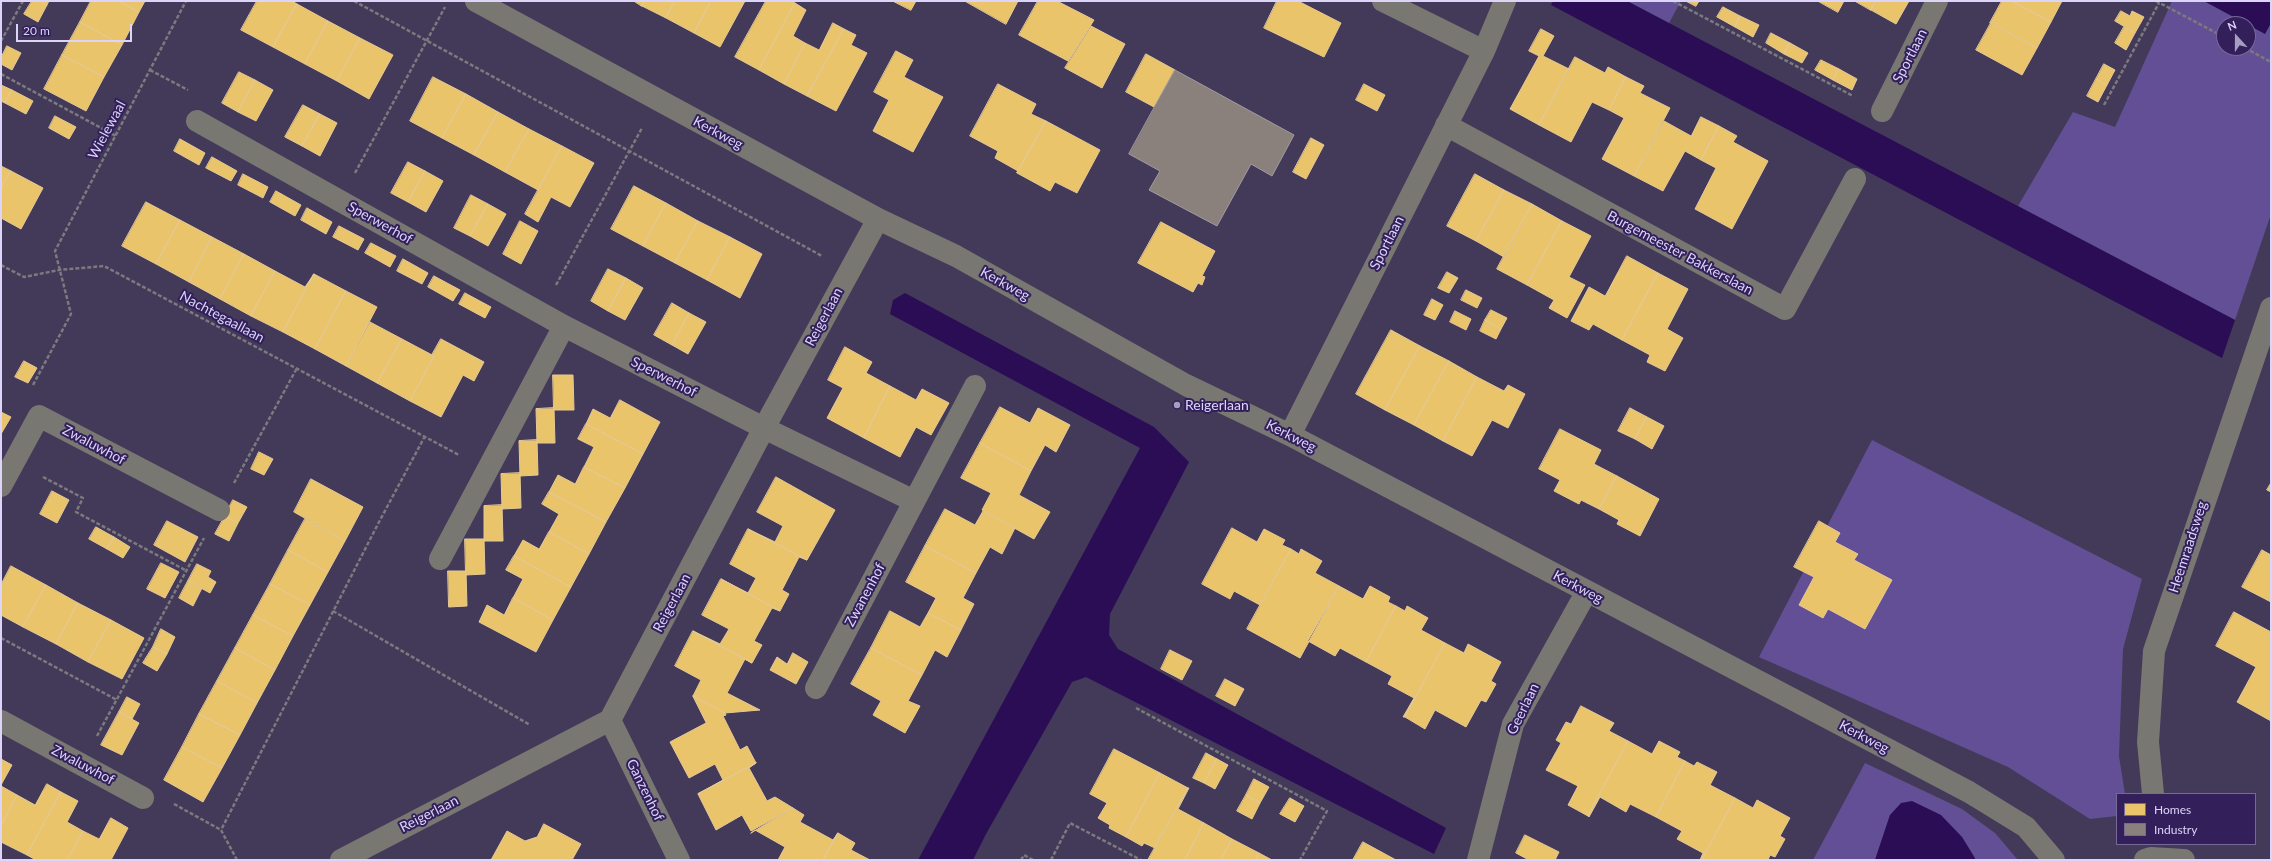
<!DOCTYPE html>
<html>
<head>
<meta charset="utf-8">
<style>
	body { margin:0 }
	#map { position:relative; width:2272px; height:861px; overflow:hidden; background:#433959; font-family:Lato,sans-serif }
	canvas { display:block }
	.frame { position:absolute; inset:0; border:2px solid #dcd4f9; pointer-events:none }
	.legend { position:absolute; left:2116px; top:793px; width:140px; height:52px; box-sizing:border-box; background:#33205b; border:1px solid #77689a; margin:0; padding:5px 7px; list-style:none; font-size:12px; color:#dcd4f9 }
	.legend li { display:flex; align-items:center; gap:8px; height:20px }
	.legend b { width:20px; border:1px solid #77689a }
	.north { position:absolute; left:2216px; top:16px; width:40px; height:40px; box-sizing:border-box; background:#33205b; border:1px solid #77689a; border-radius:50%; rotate:339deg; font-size:11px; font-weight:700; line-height:16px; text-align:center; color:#dcd4f9 }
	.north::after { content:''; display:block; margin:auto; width:14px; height:18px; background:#a69ec1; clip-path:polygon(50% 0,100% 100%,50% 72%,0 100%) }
	.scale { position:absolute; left:16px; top:24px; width:116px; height:18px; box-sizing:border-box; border:2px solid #dcd4f9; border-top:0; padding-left:5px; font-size:12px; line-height:14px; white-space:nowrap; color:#dcd4f9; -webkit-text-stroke:3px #33205b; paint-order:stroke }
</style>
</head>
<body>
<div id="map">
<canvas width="2272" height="861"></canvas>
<div class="frame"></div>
<ul class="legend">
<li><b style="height:11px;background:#e9c46a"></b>Homes</li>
<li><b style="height:11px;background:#8a817c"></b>Industry</li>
</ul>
<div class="north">N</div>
<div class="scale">20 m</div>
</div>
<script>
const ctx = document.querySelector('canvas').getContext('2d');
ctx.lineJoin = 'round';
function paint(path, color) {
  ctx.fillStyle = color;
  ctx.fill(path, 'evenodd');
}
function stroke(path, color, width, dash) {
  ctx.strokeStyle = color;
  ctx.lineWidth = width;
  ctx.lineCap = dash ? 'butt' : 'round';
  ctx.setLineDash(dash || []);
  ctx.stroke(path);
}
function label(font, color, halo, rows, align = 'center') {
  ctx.font = font + ' Lato,sans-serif';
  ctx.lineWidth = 4;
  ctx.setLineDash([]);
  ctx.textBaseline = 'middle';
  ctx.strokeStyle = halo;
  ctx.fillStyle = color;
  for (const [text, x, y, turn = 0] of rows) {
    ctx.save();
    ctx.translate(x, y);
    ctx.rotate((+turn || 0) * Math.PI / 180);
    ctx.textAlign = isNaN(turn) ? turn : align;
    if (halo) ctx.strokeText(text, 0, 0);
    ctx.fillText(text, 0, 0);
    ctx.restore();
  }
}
paint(new Path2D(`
	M1627,1H1681L1669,23Z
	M2172,1H2204L2247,24H2224V48H2248V24L2265,33L2271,23V214L2235,320L2018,206L2073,112L2115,127Z
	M1872,440L2142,579L2123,649L2119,756L2125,794H2117V816L2090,819L2008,767L1759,657Z
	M1865,763L1962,809L1995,833L2018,860H1976L1962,837L1890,815L1875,860H1813Z`), '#634f95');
paint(new Path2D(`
	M1553,1H1627L2235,320L2222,358L1551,5Z
	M2204,1H2269L2271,2V23L2265,34Z
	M905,293L1154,427L1189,462L1110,614L1109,635L1118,649L1446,828L1434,854L1086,677L1072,682L986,834L973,860H918L1140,448L890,314L893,300Z
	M1912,801L1941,815L1962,837L1976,860H1875L1890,815L1901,803Z`), '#2b0d55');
const homes = new Path2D(`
	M32,1H41L47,5L38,22L24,14Z
	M41,1H49L47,5Z
	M91,1H118L139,12L122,45L80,22Z
	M118,1H145L139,12Z
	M257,1H292L297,4L273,47L241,30Z
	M634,1H645L642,6Z
	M645,1H675L666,18L642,6Z
	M675,1H711L694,33L666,18Z
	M711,1H745L720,47L694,33Z
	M766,1H790L795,3L759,70L735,57Z
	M893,1H916L911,10Z
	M965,1H1018L1006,24Z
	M1038,1H1057L1094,20L1068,61L1019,35Z
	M1277,1H1298L1341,23L1324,57L1264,28Z
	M1686,1H1699L1696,6Z
	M1818,1H1844L1838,12Z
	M1855,1H1876L1871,10Z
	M1876,1H1909L1896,24L1871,10Z
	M2002,1H2012L2051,22L2037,48L1990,23Z
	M2012,1H2062L2051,22Z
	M795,3L806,10L793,36L805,43L784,84L759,70Z
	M297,4L328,21L305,64L273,47Z
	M1723,7L1740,16L1735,27L1717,17Z
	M2121,11L2130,16L2132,11L2144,17L2135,33L2115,21Z
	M1740,16L1759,25L1753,37L1735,27Z
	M328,21L360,38L337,81L305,64Z
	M80,22L122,45L104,77L62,55Z
	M833,23L844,29L807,96L784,84L805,43L819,50Z
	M1991,23L2037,48L2022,75L1976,50Z
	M1091,26L1125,44L1102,88L1065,68Z
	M2124,27L2135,33L2126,50L2115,43Z
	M844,29L856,35L851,45L867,53L836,111L807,96Z
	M1541,29L1554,36L1543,56L1569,69L1539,125L1510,109L1539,56L1529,51Z
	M1771,33L1790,43L1784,54L1766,43Z
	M360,38L393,55L369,99L337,81Z
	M1790,43L1808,53L1802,63L1784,54Z
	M7,46L21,53L12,70L1,64V58Z
	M896,51L913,60L904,77L943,97L913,152L873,131L889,100L874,92Z
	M1146,54L1175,70L1154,107L1126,92Z
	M62,55L104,77L86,111L44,89Z
	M1575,57L1605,73L1608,67L1626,77L1609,110L1592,102L1571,142L1539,125Z
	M1821,60L1839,69L1833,80L1815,70Z
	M2104,64L2115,70L2107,85L2096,79Z
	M1839,69L1857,79L1852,90L1833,80Z
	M239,72L255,80L238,112L222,103Z
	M433,77L466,94L442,138L410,121Z
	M1626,77L1644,86L1640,93L1670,108L1634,176L1602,159L1624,118L1609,110Z
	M2096,79L2107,85L2098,102L2087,96Z
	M255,80L273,90L256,121L238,112Z
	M998,84L1036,104L1031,114L1046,121L1017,173L1018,171L995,158L998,151L970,136Z
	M1364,84L1385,95L1377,111L1356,100Z
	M1,85L12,90L5,103L1,101Z
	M12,90L33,101L26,114L5,103Z
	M466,94L498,112L474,155L442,138Z
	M303,105L320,114L302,146L285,137Z
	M498,112L529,129L505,172L474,155Z
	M320,114L337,123L320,156L302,146Z
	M55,116L76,127L69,139L49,128Z
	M1701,117L1719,126L1701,160L1685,151L1663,191L1634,176L1664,121L1691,136Z
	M1046,121L1100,150L1077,193L1055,182L1050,191L1017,173Z
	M1719,126L1737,136L1733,142L1768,161L1732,229L1695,209L1716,168L1701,160Z
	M529,129L562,146L538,190L505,172Z
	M1311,138L1324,145L1306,179L1293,172Z
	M180,139L205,153L199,165L174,151Z
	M562,146L594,163L570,207L551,197L538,222L525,214Z
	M212,157L237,171L231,181L206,168Z
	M408,162L425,171L408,202L391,193Z
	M1,166L11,171L1,188Z
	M11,171L43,188L21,229L1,218V188Z
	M425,171L443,181L426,212L408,202Z
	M243,174L268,187L263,198L238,185Z
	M1475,174L1504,190L1476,241L1447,226Z
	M634,186L666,203L643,246L611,229Z
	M1504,190L1532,204L1504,257L1476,241Z
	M276,191L301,205L295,216L270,202Z
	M471,195L488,204L470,236L454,228Z
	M146,202L180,220L156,264L122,246Z
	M666,203L698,221L675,263L643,246Z
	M488,204L506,214L488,246L470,236Z
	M1532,204L1562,221L1527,285L1497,269Z
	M307,208L332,222L326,234L301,220Z
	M180,220L212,237L189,282L156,264Z
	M520,221L538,231L521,264L503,254Z
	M698,221L730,237L707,280L675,263Z
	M1562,221L1591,236L1569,277L1585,285L1567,318L1549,308L1554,300L1527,285Z
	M1161,222L1215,251L1202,276L1205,277L1202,285L1198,283L1193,292L1138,263Z
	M339,226L364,239L358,250L333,237Z
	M212,237L244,254L220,299L189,282Z
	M730,237L762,254L740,298L707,280Z
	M371,243L396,256L390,267L365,253Z
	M244,254L275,271L251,316L220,299Z
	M1627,256L1658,273L1622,340L1593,324L1589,330L1571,321L1589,287L1605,296Z
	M403,259L428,273L422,284L397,271Z
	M608,269L626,278L608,311L591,301Z
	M275,271L305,287L314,274L283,332L251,316Z
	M1447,272L1458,278L1449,293L1438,288Z
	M1658,273L1688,289L1667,329L1683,338L1665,371L1647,362L1650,355L1622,340Z
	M314,274L346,291L315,349L283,332Z
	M434,276L460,290L453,301L428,287Z
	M626,278L643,288L625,320L608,311Z
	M1466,290L1482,298L1477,308L1461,300Z
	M346,291L377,307L346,366L315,349Z
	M465,293L491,307L485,318L459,304Z
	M1432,299L1443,305L1435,320L1424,315Z
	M672,303L689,313L672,345L654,335Z
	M1491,310L1507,318L1501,329L1485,320Z
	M1455,311L1471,319L1466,330L1450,322Z
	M689,313L706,322L688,354L672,345Z
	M1485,320L1501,329L1496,339L1480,331Z
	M370,322L402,339L377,383L346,366Z
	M1391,330L1420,346L1385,410L1356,394Z
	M402,339L434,356L410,401L377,383Z
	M441,339L484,362L474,381L463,375L441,417L410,401L434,356L432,355Z
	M1420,346L1449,361L1414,425L1385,410Z
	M845,347L872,362L866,373L890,386L864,438L827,418L843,388L828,380Z
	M24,361L37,368L28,383L15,377Z
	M1449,361L1477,377L1443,441L1414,425Z
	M553,375H573L574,410H554Z
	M1477,377L1504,391L1508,385L1525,394L1508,428L1492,420L1472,456L1443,441Z
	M890,386L916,400L922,389L949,403L931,435L916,427L900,457L864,438Z
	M620,400L660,422L643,454L586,424L593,409L610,418Z
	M1000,407L1030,423L1038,408L1070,425L1056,452L1045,445L1031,471L980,443Z
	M554,408L555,443H537L536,409Z
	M1630,408L1647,417L1635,439L1618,431Z
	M1,412L11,417L1,434Z
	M1647,417L1664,426L1652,449L1635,439Z
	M586,424L643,454L625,488L584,467L594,447L578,439Z
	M1560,429L1601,450L1594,464L1617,476L1599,509L1581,500L1579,504L1554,491L1560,480L1539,469Z
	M537,440L538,475L520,476L519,441Z
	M980,443L1031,471L1019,495L1050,512L1034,539L982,510L991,493L961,478Z
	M259,452L273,459L264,475L251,469Z
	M584,467L625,488L606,522L549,492L558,475L575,484Z
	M520,473L521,508L502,509L501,474Z
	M1617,476L1659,499L1640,536L1617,524L1619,520L1599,509Z
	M776,477L835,510L807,560L748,529L775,542L783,526L757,512Z
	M311,479L363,507L345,541L294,512Z
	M2271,483V492L2267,490Z
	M52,491L69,500L57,523L40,514Z
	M549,492L606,522L589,554L549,532L559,514L542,504Z
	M233,500L247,507L238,523L225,516Z
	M502,505L503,541H484V506Z
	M945,509L975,525L983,511L1015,528L1002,554L990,547L976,573L925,546Z
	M225,516L238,523L229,541L215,534Z
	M305,519L345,541L328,572L288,550Z
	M167,521L198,537L185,562L154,545Z
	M1819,521L1840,533L1835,542L1858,554L1854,560L1892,580L1865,629L1828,609L1823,618L1799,605L1814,577L1794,567Z
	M96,527L114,537L107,549L89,539Z
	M1232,528L1257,542L1264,529L1285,540L1282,545L1291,549L1260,605L1234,591L1230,599L1202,584Z
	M748,529L807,560L799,557L782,590L789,594L780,611L721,579L748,593L756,578L730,564Z
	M549,532L589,554L571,587L514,556L523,540L539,549Z
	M114,537L130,547L123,558L107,549Z
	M465,539H484L485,574L466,575Z
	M925,546L976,573L963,598L974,604L961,630L928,613L936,598L906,582Z
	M1291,549L1299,554L1301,549L1322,561L1315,573L1339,586L1300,658L1247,629Z
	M288,550L328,572L310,605L270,584Z
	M2262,550L2271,555V602L2242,587Z
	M514,556L571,587L553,620L513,598L523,579L506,570Z
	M161,563L179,572L165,598L147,589Z
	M197,564L211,571L208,577L216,582L210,593L188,581Z
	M11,566L46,585L23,627L1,615V585Z
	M448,571H466L467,606L449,607Z
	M721,579L780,611L772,608L754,641L762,645L752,663L693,631L720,644L729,629L702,615Z
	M188,581L202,588L193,606L179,598Z
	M270,584L310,605L293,636L253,615Z
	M46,585L78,603L56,644L23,627Z
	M1339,586L1363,599L1370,586L1390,597L1388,602L1396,606L1366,662L1340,648L1335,656L1308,641Z
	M513,598L553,620L536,652L479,622L487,605L504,615Z
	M78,603L111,620L88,662L56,644Z
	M1396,606L1405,611L1407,606L1428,618L1421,630L1445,643L1405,717H1403L1414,698L1388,684L1392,676L1366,662Z
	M890,611L920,627L928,613L961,630L947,657L935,650L922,675L871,648Z
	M2234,612L2271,632V721L2237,702L2256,667L2216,646Z
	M253,615L293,636L275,670L235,648Z
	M111,620L144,638L122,679L88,662Z
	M161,629L175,637L167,654L153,647Z
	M693,631L752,663L745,659L727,693L760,710L725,713L693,696L701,680L675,666Z
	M1445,643L1464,653L1468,644L1501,662L1491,681L1496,684L1486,702L1481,700L1466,727L1435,710L1425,729L1405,717Z
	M153,647L167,654L157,671L143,663Z
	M235,648L275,670L257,703L217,681Z
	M871,648L922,675L908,701L920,706L905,733L873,715L881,701L851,684Z
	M1170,650L1192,661L1182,680L1161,669Z
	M793,653L808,662L796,684L770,670L777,657L787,664Z
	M1225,679L1244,689L1235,706L1216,696Z
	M217,681L257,703L240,735L199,714Z
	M693,696L725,713L726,715L723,716L740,750L747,746L756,763L698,794L723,780L715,764L689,778L670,742L706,723Z
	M127,697L140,704L132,719L119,712Z
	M1581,706L1614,723L1609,731L1628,741L1588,816L1568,805L1578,786L1546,770L1561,743L1556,740L1566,722L1571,724Z
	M119,712L139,723L122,755L101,745Z
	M199,714L240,735L222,768L182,747Z
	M1628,741L1652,754L1659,741L1680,752L1677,757L1685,761L1656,817L1630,804L1626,812L1600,797L1589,817L1588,816Z
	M182,747L222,768L203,802L164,780Z
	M1114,749L1160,773L1126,837L1109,828L1110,825L1098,818L1107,803L1090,794Z
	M1206,753L1217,759L1204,783L1193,778Z
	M1,759L12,765L1,785Z
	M1217,759L1228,765L1215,789L1204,783Z
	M1685,761L1694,766L1697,762L1717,772L1710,785L1735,798L1702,860H1700L1703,853L1677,839L1682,831L1656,817Z
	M756,763L749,768L767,801L775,797L793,808L751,831L742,815L716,830L698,794Z
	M1160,773L1188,788L1155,848L1144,843L1142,846L1126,837Z
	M1254,779L1269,787L1260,803L1246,795Z
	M47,784L61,792L27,855L1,842V826L17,795L35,805Z
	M1,786L17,795L1,826Z
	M1188,788H1189L1178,809L1204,823L1185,860H1148Z
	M61,792L78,801L67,822L83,831L67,860H36L27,855Z
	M1246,795L1260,803L1252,819L1237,811Z
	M1290,798L1304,806L1295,822L1280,814Z
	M1735,798L1753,808L1757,800L1790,818L1780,836L1785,839L1775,857L1770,855L1768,860H1702Z
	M793,808L804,815L800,822L833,840L838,833L823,860H778L785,847L755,830L751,833Z
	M111,818L128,828L111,860H67L83,831L99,839Z
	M1204,823L1232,839L1221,860H1185Z
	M544,824L581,844L572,860H491L507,831L525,841L537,837Z
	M838,833L855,843L851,850L870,860H823Z
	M1525,835L1559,852L1555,860H1529L1516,853Z
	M1232,839L1259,853L1256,860H1221Z
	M1363,842L1396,860H1353Z
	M1259,853L1272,860H1256Z`);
paint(homes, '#e9c46a');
stroke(homes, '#e5c995', 1);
const industry = new Path2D(`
	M1175,70L1294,135L1272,176L1251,164L1217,226L1149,190L1160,171L1129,154Z`);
paint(industry, '#8a817c');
stroke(industry, '#a39aa2', 1);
stroke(new Path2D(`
	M354,1L822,256
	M1673,1L1853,96
	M2156,1L2224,37
	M1,41L23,1
	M2245,48L2271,62
	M150,70L188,90
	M1,74L116,136
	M2104,105L2159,3
	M355,173L445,7
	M1,265L24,277L59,270L104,266L459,455
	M556,285L642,128
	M33,385L71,314L55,251L186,1
	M43,477L83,498L76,512L187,571
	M234,483L297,368
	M333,611L530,725
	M1,638L117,700
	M1136,708L1327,811L1300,860
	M97,736L204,538
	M174,804L221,830
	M237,860L221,830L379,522L425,436
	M1021,860L1024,855L1033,860
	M1051,860L1070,823L1141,860`), '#7b7a7e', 2.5, [4, 2]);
stroke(new Path2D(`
	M476,1L878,219L956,256L1186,385L1290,435L1969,792L2026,827L2054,860
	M1383,1L1484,51
	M1882,111L1937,1
	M197,121L564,326L764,428L914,501
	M1446,125L1785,309L1855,179
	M1290,435L1484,51L1505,1
	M1,486L39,416L219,510
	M440,559L564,326
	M816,688L975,386
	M610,720L679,860
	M1,721L143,798
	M2153,794L2148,742L2154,651L2271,308
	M341,860L610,720L764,428L878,219
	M1478,860L1513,724L1587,591
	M2145,860L2151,858L2184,860`), '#787772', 22);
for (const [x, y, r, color] of [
	[1177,405,4,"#a69ec1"]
]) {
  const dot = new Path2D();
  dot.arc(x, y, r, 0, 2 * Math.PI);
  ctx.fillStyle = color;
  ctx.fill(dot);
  stroke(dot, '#33205b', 1.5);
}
label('14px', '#dcd4f9', '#33205b', [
	["Sportlaan",1910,56,-63],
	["Wielewaal",107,130,-62],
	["Kerkweg",718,133,28],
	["Sperwerhof",380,223,29],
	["Sportlaan",1387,243,-63],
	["Burgemeester Bakkerslaan",1680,253,28],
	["Kerkweg",1005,284,29],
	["Nachtegaallaan",222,317,28],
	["Reigerlaan",824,317,-62],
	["Sperwerhof",664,377,27],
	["Kerkweg",1291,436,27],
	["Zwaluwhof",94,445,28],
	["Heemraadsweg",2188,547,-72],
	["Kerkweg",1578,587,28],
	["Zwanenhof",865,595,-62],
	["Reigerlaan",672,603,-62],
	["Geerlaan",1523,709,-64],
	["Kerkweg",1864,737,28],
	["Zwaluwhof",83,765,28],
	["Ganzenhof",645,790,64],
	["Reigerlaan",429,814,-27]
]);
label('14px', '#dcd4f9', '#33205b', [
	["Reigerlaan",1185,405]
], 'left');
</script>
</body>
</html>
